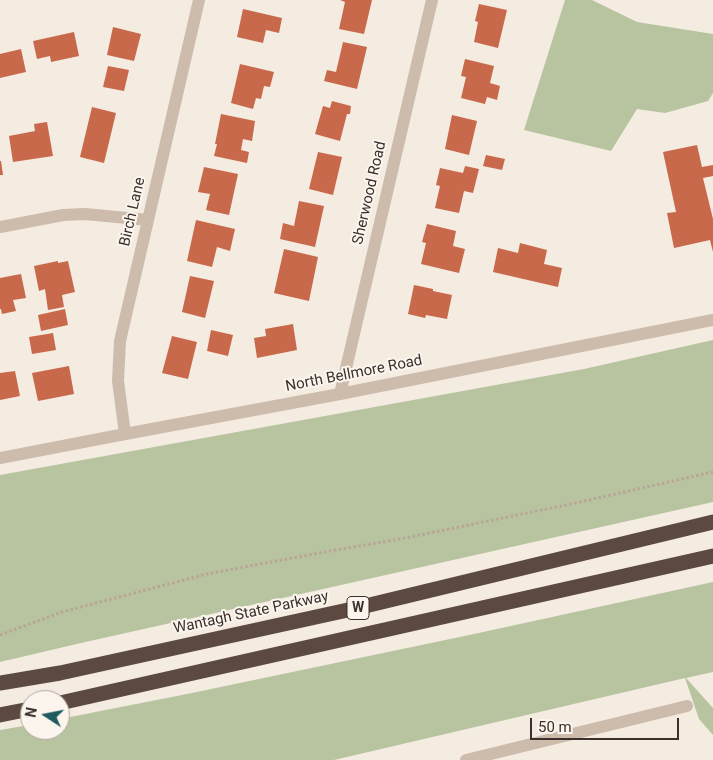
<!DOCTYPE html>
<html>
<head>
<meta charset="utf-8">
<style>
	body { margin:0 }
	#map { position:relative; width:713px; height:760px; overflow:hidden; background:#f4ebe1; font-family:Roboto,sans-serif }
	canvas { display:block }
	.north { position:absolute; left:20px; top:690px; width:50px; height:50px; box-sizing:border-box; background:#fbf5ee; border:1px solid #aea6a0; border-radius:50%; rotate:281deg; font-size:14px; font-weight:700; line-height:20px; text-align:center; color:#3b302b }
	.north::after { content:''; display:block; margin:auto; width:18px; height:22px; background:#1f5a5e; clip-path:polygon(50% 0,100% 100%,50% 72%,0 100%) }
	.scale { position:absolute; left:530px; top:718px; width:149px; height:22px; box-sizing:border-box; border:2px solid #3b302b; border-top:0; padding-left:6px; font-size:15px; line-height:18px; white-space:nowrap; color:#3b302b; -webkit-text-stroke:4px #fbf5ee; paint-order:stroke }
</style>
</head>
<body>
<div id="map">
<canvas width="713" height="760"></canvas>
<div class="north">N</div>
<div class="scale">50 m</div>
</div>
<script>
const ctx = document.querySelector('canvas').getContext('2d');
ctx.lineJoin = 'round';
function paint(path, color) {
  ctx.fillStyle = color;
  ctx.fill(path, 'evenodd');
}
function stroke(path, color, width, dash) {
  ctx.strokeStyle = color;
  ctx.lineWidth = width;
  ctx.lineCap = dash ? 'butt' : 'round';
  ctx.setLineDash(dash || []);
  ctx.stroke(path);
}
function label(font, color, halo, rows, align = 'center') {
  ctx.font = font + ' Roboto,sans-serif';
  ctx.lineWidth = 4;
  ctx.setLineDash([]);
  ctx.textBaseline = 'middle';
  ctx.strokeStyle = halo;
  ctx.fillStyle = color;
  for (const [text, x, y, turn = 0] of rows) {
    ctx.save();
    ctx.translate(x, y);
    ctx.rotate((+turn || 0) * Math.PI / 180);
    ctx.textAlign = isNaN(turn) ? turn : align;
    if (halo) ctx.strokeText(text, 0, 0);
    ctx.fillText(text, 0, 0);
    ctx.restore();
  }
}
paint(new Path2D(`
	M565,0H592L637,22L713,34V93L708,101L665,113L637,109L611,151L524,130Z
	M713,340V502L81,643L0,662V475L584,369Z
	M713,582V672L686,678L713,708V735L699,719L685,678L334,760H0V730L30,725V730H60V719L192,693L474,634Z`), '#b8c4a0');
paint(new Path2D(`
	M340,0H372L364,34L339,29L345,2Z
	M479,4L507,10L498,48L474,42L478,22L475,21Z
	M243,9L282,18L279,33L266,30L263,43L237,37Z
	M113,27L141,34L134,61L107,55Z
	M74,32L79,56L51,62L50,56L37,59L33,41Z
	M343,42L367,47L357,89L324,81L327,70L336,72Z
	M21,49L26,72L0,78V54Z
	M465,59L494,66L490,83L500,86L497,100L487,97L485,104L461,98L466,77L461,76Z
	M240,64L274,72L270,87L264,86L261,99L256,98L253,109L231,103Z
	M108,66L129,70L124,91L103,87Z
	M332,101L351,106L350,114H347L340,141L315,134L323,106L330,108Z
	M92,107L116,113L104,163L80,157Z
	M221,114L255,121L252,141L243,139L241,150L249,152L247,163L214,156L217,144H215Z
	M452,115L477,121L469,155L445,149Z
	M47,122L53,156L13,162L9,136L35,131L34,124Z
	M697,145L702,167L713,165V176L703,178L713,219V252L710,240L674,248L667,213L676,212L663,152Z
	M318,152L342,157L333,195L309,189Z
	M486,155L505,159L502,170L483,166Z
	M0,161H1L3,175H0Z
	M465,166L479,169L473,193L464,191L459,213L435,208L440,186L436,185L440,168L463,173Z
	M204,167L238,174L229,215L206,210L210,194L198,192Z
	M299,201L324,206L315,247L280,239L283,223L294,226Z
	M196,220L235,229L230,251L217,247L212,267L187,261Z
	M427,224L456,231L453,246L465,249L459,273L421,264L426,243L422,242Z
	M520,243L547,250L544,264L562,268L558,287L493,272L498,248L518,253Z
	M284,249L318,257L309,301L274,293Z
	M58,261V263L68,261L75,292L62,295L64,307L48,310L45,289L39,291L34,266Z
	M21,274L26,298L13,300L16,311L2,314L1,309H0V278Z
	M190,276L214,281L205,318L182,312Z
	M414,285L433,289V291L452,295L447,319L426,315L425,318L408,314Z
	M65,309L68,325L41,331L38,315Z
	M293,324L297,350L257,358L254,338L266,336L265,329Z
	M211,330L233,335L228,356L207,351Z
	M53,333L56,350L32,354L29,337Z
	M172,336L197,342L188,379L162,373Z
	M69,366L74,394L38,401L32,373Z
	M15,371L20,396L0,400V373Z`), '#c8694b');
stroke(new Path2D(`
	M0,635L62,612L207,574L319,553L405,538L571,504L713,472`), '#b9a596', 3, [2.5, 2.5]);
stroke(new Path2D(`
	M0,227L63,215L85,214L148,220
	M340,394L432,0
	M125,434L118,381L120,341L199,0
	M466,760L687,706`), '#cdbbac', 12);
stroke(new Path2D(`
	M0,458L125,434L340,394L713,320`), '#cdbbac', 12);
stroke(new Path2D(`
	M0,683L60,673L357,608L713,522
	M60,703L713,556
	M0,715L30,709`), '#5c4a42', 15);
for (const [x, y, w] of [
	[358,608,22]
]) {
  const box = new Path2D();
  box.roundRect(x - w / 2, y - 11.5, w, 23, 4);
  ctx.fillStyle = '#fbf5ee';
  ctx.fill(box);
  stroke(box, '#3b302b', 1);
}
label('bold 14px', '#3b302b', null, [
	["W",358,608]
]);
label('15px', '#3b302b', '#fbf5ee', [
	["Sherwood Road",370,193,-77],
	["Birch Lane",133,212,-77],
	["North Bellmore Road",354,374,-11],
	["Wantagh State Parkway",251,613,-12]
]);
</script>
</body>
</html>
